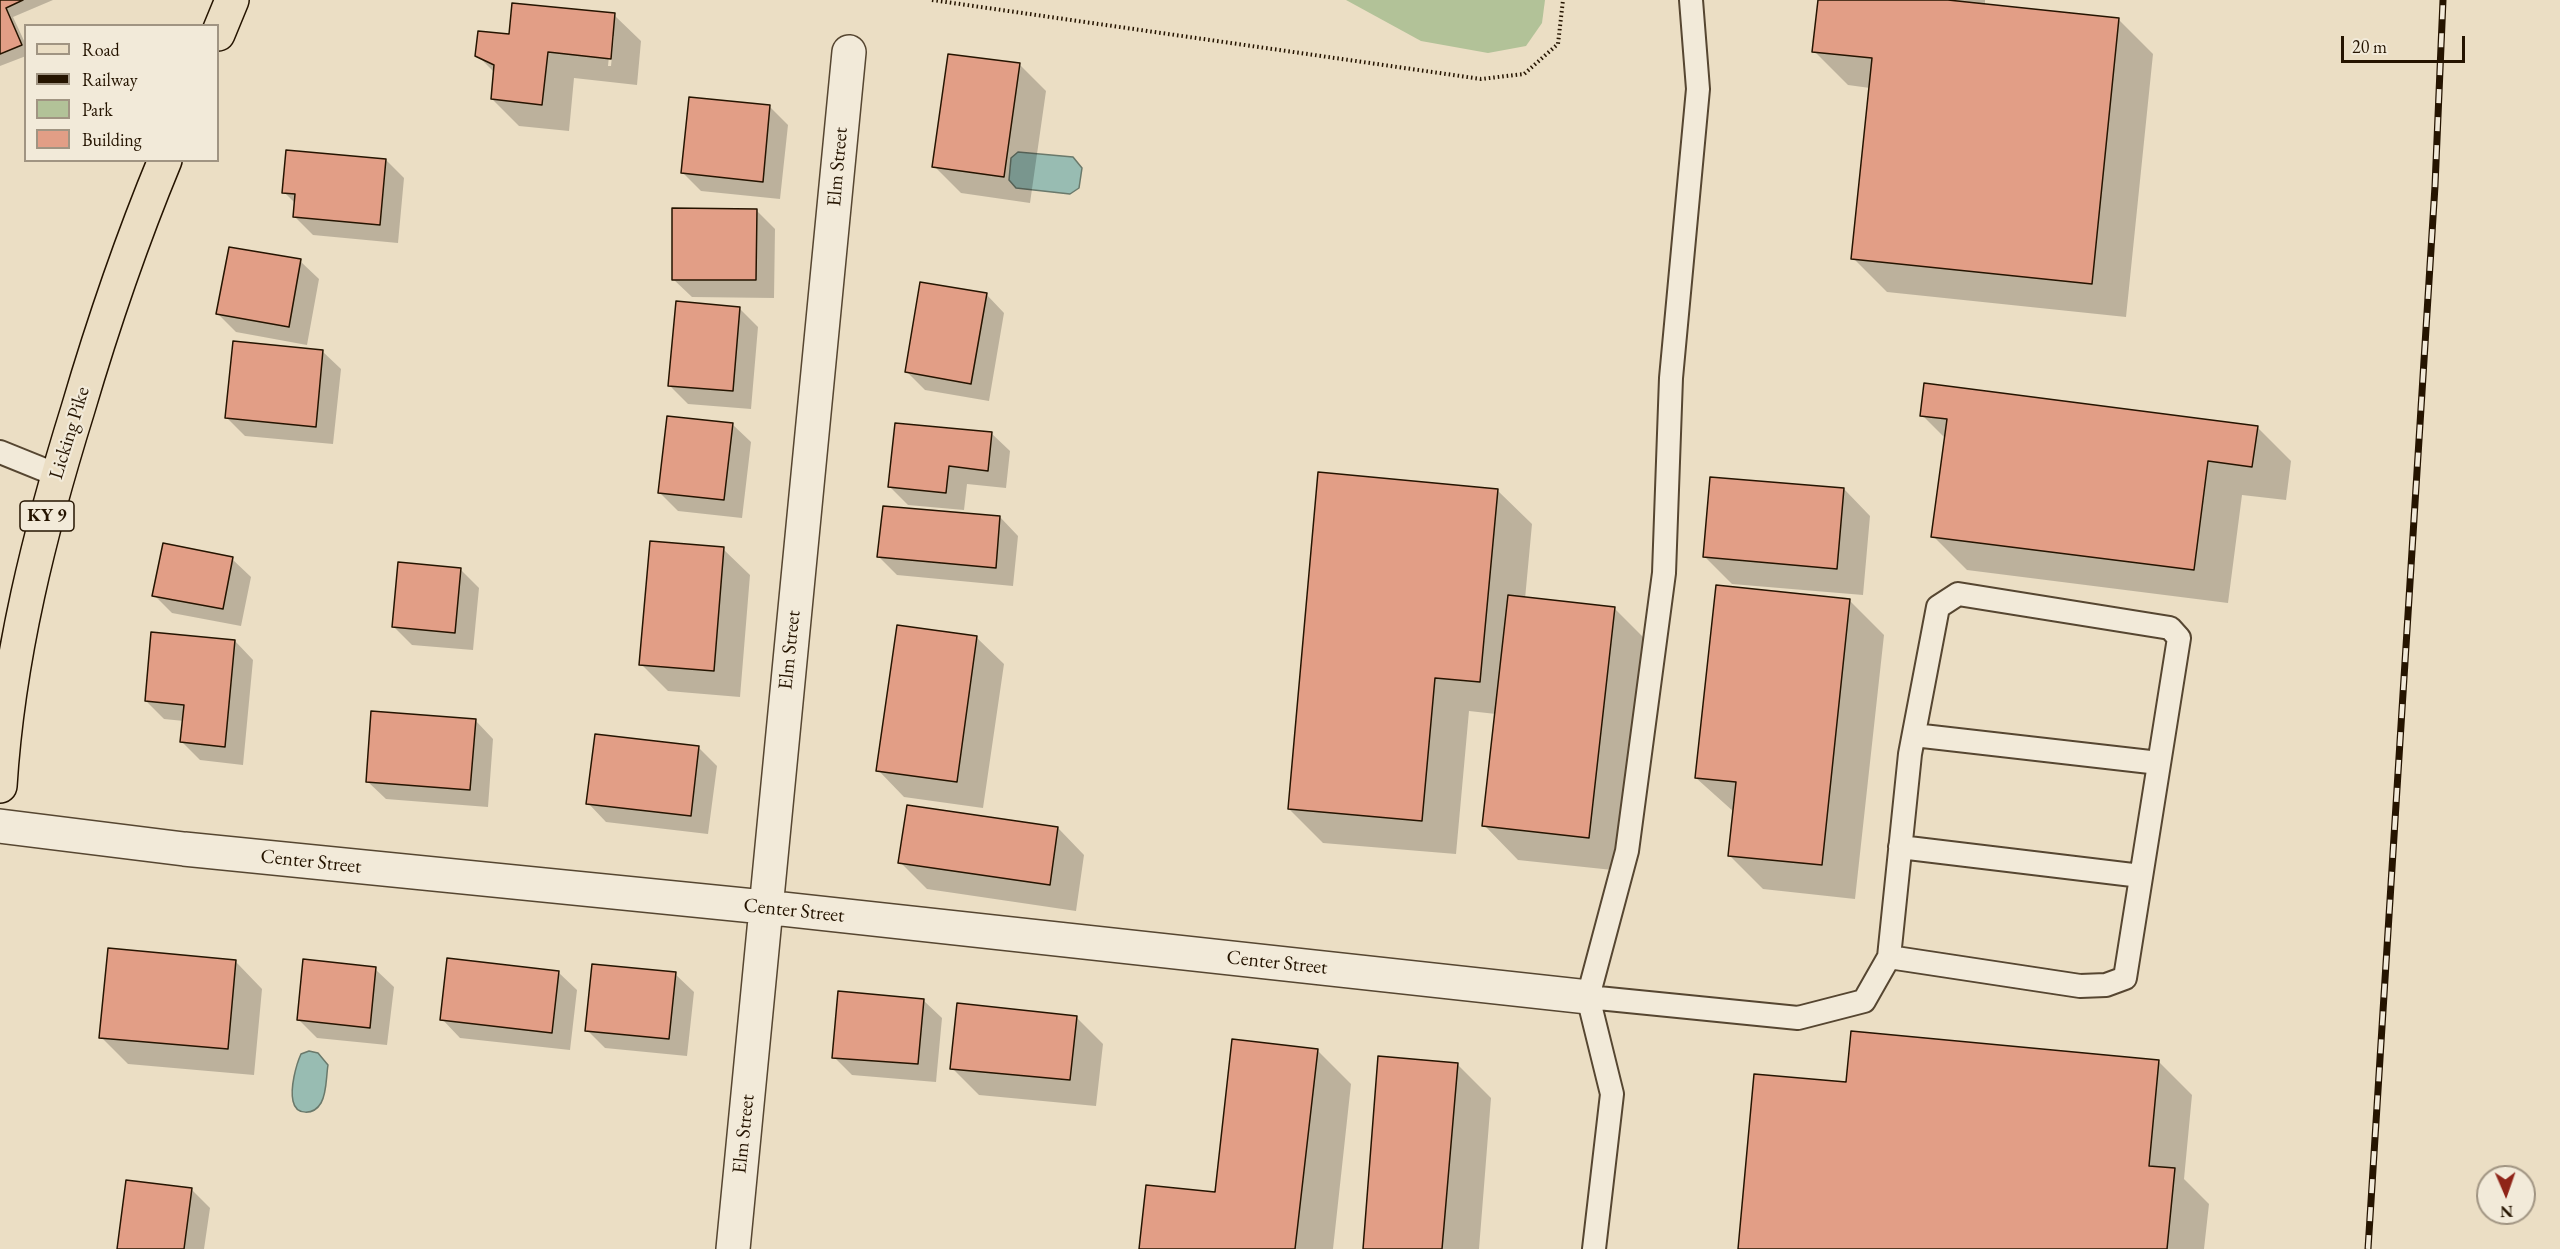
<!DOCTYPE html>
<html>
<head>
<meta charset="utf-8">
<style>
	body { margin:0 }
	#map { position:relative; width:2560px; height:1249px; overflow:hidden; background:#ebdec4; font-family:"EB Garamond",serif }
	canvas { display:block }
	.legend { position:absolute; left:24px; top:24px; width:195px; height:138px; box-sizing:border-box; background:#f2ead9; border:2px solid #a09482; margin:0; padding:8px 10px; list-style:none; font-size:18px; color:#251400 }
	.legend li { display:flex; align-items:center; gap:12px; height:30px }
	.legend b { width:30px; border:2px solid #a09482 }
	.north { position:absolute; left:2476px; top:1165px; width:60px; height:60px; box-sizing:border-box; background:#f2ead9; border:2px solid #a09482; border-radius:50%; rotate:178deg; font-size:16px; font-weight:700; line-height:24px; text-align:center; color:#251400 }
	.north::after { content:''; display:block; margin:auto; width:21px; height:27px; background:#8f2418; clip-path:polygon(50% 0,100% 100%,50% 72%,0 100%) }
	.scale { position:absolute; left:2341px; top:36px; width:124px; height:27px; box-sizing:border-box; border:3px solid #251400; border-top:0; padding-left:8px; font-size:18px; line-height:21px; white-space:nowrap; color:#251400; -webkit-text-stroke:4px #f2ead9; paint-order:stroke }
</style>
</head>
<body>
<div id="map">
<canvas width="2560" height="1249"></canvas>
<ul class="legend">
<li><b style="height:8px;background:#ebdec4"></b>Road</li>
<li><b style="height:8px;background:#251400"></b>Railway</li>
<li><b style="height:16px;background:#b2c298"></b>Park</li>
<li><b style="height:16px;background:#e29e86"></b>Building</li>
</ul>
<div class="north">N</div>
<div class="scale">20 m</div>
</div>
<script>
const ctx = document.querySelector('canvas').getContext('2d');
ctx.lineJoin = 'round';
function paint(path, color) {
  ctx.fillStyle = color;
  ctx.fill(path, 'evenodd');
}
function stroke(path, color, width, dash) {
  ctx.strokeStyle = color;
  ctx.lineWidth = width;
  ctx.lineCap = dash ? 'butt' : 'round';
  ctx.setLineDash(dash || []);
  ctx.stroke(path);
}
function label(font, color, halo, rows, align = 'center') {
  ctx.font = font + ' "EB Garamond",serif';
  ctx.lineWidth = 4.5;
  ctx.setLineDash([]);
  ctx.textBaseline = 'middle';
  ctx.strokeStyle = halo;
  ctx.fillStyle = color;
  for (const [text, x, y, turn = 0] of rows) {
    ctx.save();
    ctx.translate(x, y);
    ctx.rotate((+turn || 0) * Math.PI / 180);
    ctx.textAlign = isNaN(turn) ? turn : align;
    if (halo) ctx.strokeText(text, 0, 0);
    ctx.fillText(text, 0, 0);
    ctx.restore();
  }
}
paint(new Path2D(`
	M1346,0H1545L1542,23L1526,46L1488,53L1421,41Z`), '#b2c298');
const water = new Path2D(`
	M1018,152L1073,157L1082,168L1079,188L1070,194L1016,188L1009,180L1011,158Z
	M309,1051L318,1053L328,1065C326,1077 327,1093 321,1103C314,1115 296,1116 293,1101C290,1088 296,1065 301,1054Z`);
paint(water, '#98bcb2');
stroke(water, '#6a796b', 1.5);
paint(new Path2D(`
	M0,0H53L13,17L26,45V56L0,66Z
	M1819,0H1985V6L2119,20L2153,54L2126,317L1887,292L1853,258L1870,88L1848,85L1814,51Z
	M614,15L641,41L637,85L574,78L569,131L519,126L492,99L495,73L477,55L510,35ZM611,36H614L611,66H608Z
	M1019,64L1046,91L1030,203L961,193L934,166Z
	M769,106L788,125L780,199L701,191L683,173Z
	M386,160L404,178L398,243L313,235L295,217L296,204L284,192Z
	M756,210L775,229L774,298L692,297L673,279Z
	M300,261L319,279L307,345L236,332L218,314Z
	M986,294L1004,313L989,401L925,390L907,372Z
	M740,309L758,327L751,409L688,404L670,386Z
	M322,351L341,369L333,444L245,436L227,418Z
	M1922,415L2257,427L2291,461L2286,500L2242,495L2228,603L1967,570L1933,536L1946,439Z
	M732,424L751,442L742,518L678,511L660,493Z
	M991,433L1010,451L1006,488L967,484L964,510L908,505L890,487Z
	M1844,489L1870,516L1863,595L1732,584L1705,557Z
	M1497,490L1532,524L1525,599L1614,608L1648,642L1622,871L1518,860L1484,825L1496,714L1469,711L1456,854L1323,843L1289,809Z
	M1000,517L1018,536L1013,586L897,575L879,557Z
	M723,549L750,575L740,697L668,691L641,664Z
	M232,559L251,577L241,626L172,613L154,595Z
	M461,570L479,588L473,650L412,645L394,627Z
	M1850,601L1884,635L1855,899L1763,889L1729,855L1734,812L1696,778Z
	M977,638L1004,664L983,808L904,797L878,770Z
	M235,641L253,660L243,765L200,760L182,742L184,721L164,719L146,701Z
	M475,720L493,739L488,807L386,799L367,781Z
	M699,748L717,766L708,834L606,822L588,803Z
	M1058,828L1084,855L1076,911L927,889L900,862Z
	M236,962L262,989L254,1075L128,1064L101,1037Z
	M375,969L394,987L387,1045L317,1038L298,1019Z
	M558,972L577,990L570,1050L460,1038L442,1019Z
	M675,974L694,992L687,1056L605,1048L587,1030Z
	M923,1000L942,1018L936,1082L852,1075L834,1057Z
	M1076,1017L1103,1044L1096,1106L979,1095L952,1068Z
	M1317,1050L1351,1084L1333,1249H1140L1217,1194Z
	M2158,1061L2192,1095L2184,1179L2209,1204L2204,1249H1739Z
	M1457,1064L1491,1098L1479,1249H1364Z
	M192,1190L210,1208L204,1249H118Z`), '#0003');
const building = new Path2D(`
	M0,0H23L6,8L22,45L0,54Z
	M1818,0H1948L2119,18L2092,284L1851,259L1872,58L1812,52Z
	M512,3L615,13L611,59L548,52L542,105L491,99L494,65L475,56L478,31L509,34Z
	M948,54L1020,63L1004,177L932,167Z
	M689,97L770,105L763,182L681,173Z
	M286,150L386,159L380,225L293,217L295,194L282,193Z
	M672,208L757,209L756,280H672Z
	M229,247L301,259L289,327L216,314Z
	M920,282L987,293L971,384L905,372Z
	M676,301L740,307L733,391L668,386Z
	M233,341L323,350L316,427L225,418Z
	M1924,383L2258,426L2252,467L2208,461L2194,570L1931,537L1947,419L1920,416Z
	M667,416L733,423L724,500L658,493Z
	M895,423L992,432L988,471L949,466L946,493L888,487Z
	M1318,472L1498,489L1480,682L1435,678L1422,821L1288,809Z
	M1710,477L1844,488L1837,569L1703,557Z
	M883,506L1000,516L996,568L877,557Z
	M650,541L724,547L714,671L639,665Z
	M163,543L233,557L223,609L152,596Z
	M398,562L461,568L455,633L392,627Z
	M1716,585L1850,599L1822,865L1728,856L1736,782L1695,778Z
	M1508,595L1615,607L1589,838L1482,826Z
	M897,625L977,636L957,782L876,771Z
	M151,632L235,640L225,747L180,742L184,705L145,701Z
	M371,711L476,719L470,790L366,782Z
	M595,734L699,746L691,816L586,804Z
	M907,805L1058,827L1050,885L898,863Z
	M108,948L236,960L228,1049L99,1038Z
	M447,958L559,971L552,1033L440,1020Z
	M303,959L376,967L370,1028L297,1020Z
	M592,964L676,972L669,1039L585,1031Z
	M838,991L924,999L918,1064L832,1058Z
	M957,1003L1077,1016L1070,1080L950,1069Z
	M1851,1031L2159,1060L2149,1166L2175,1168L2167,1249H1738L1754,1074L1846,1082Z
	M1232,1039L1318,1049L1295,1249H1139L1146,1185L1215,1192Z
	M1378,1056L1458,1063L1442,1249H1363Z
	M126,1180L192,1188L184,1249H117Z`);
paint(building, '#e29e86');
stroke(building, '#251400', 1.5);
const lane = new Path2D(`
	M0,452L57,475
	M1914,735L2159,763
	M1900,847L2141,876
	M1588,997L1798,1018L1864,1001L1889,957L1910,754L1938,607L1958,594L2170,628L2179,638L2125,978L2106,985L2080,986L1889,957
	M1594,1249L1612,1094L1588,997L1627,851L1664,573L1671,378L1698,89L1691,0`);
const street = new Path2D(`
	M0,826L184,849L764,907L1588,997
	M733,1249L849,52`);
const primary = new Path2D(`
	M218,34L232,0
	M0,786C8,657 40,531 78,409C103,324 131,242 165,160`);
stroke(lane, '#564631', 26);
stroke(street, '#564631', 36);
stroke(primary, '#251400', 36);
stroke(new Path2D(`
	M932,0L1481,79L1524,74L1558,44L1563,0`), '#251400', 4, [1.5, 3]);
stroke(lane, '#f2ead9', 22);
stroke(street, '#f2ead9', 33);
stroke(primary, '#ebdec4', 33);
const rail = new Path2D(`
	M2368,1249L2435,186L2443,0`);
stroke(rail, '#251400', 7);
stroke(rail, '#f2ead9', 4.5, [14]);
for (const [x, y, w] of [
	[47,516,54]
]) {
  const box = new Path2D();
  box.roundRect(x - w / 2, y - 15, w, 30, 4.5);
  ctx.fillStyle = '#f2ead9';
  ctx.fill(box);
  stroke(box, '#251400', 1.5);
}
label('bold 18px', '#251400', null, [
	["KY 9",47,516]
]);
label('20px', '#251400', '#f2ead9', [
	["Elm Street",838,167,-85],
	["Licking Pike",70,433,-73],
	["Elm Street",790,650,-84],
	["Center Street",311,862,6],
	["Center Street",794,911,6],
	["Center Street",1277,963,6],
	["Elm Street",744,1134,-84]
]);
</script>
</body>
</html>
